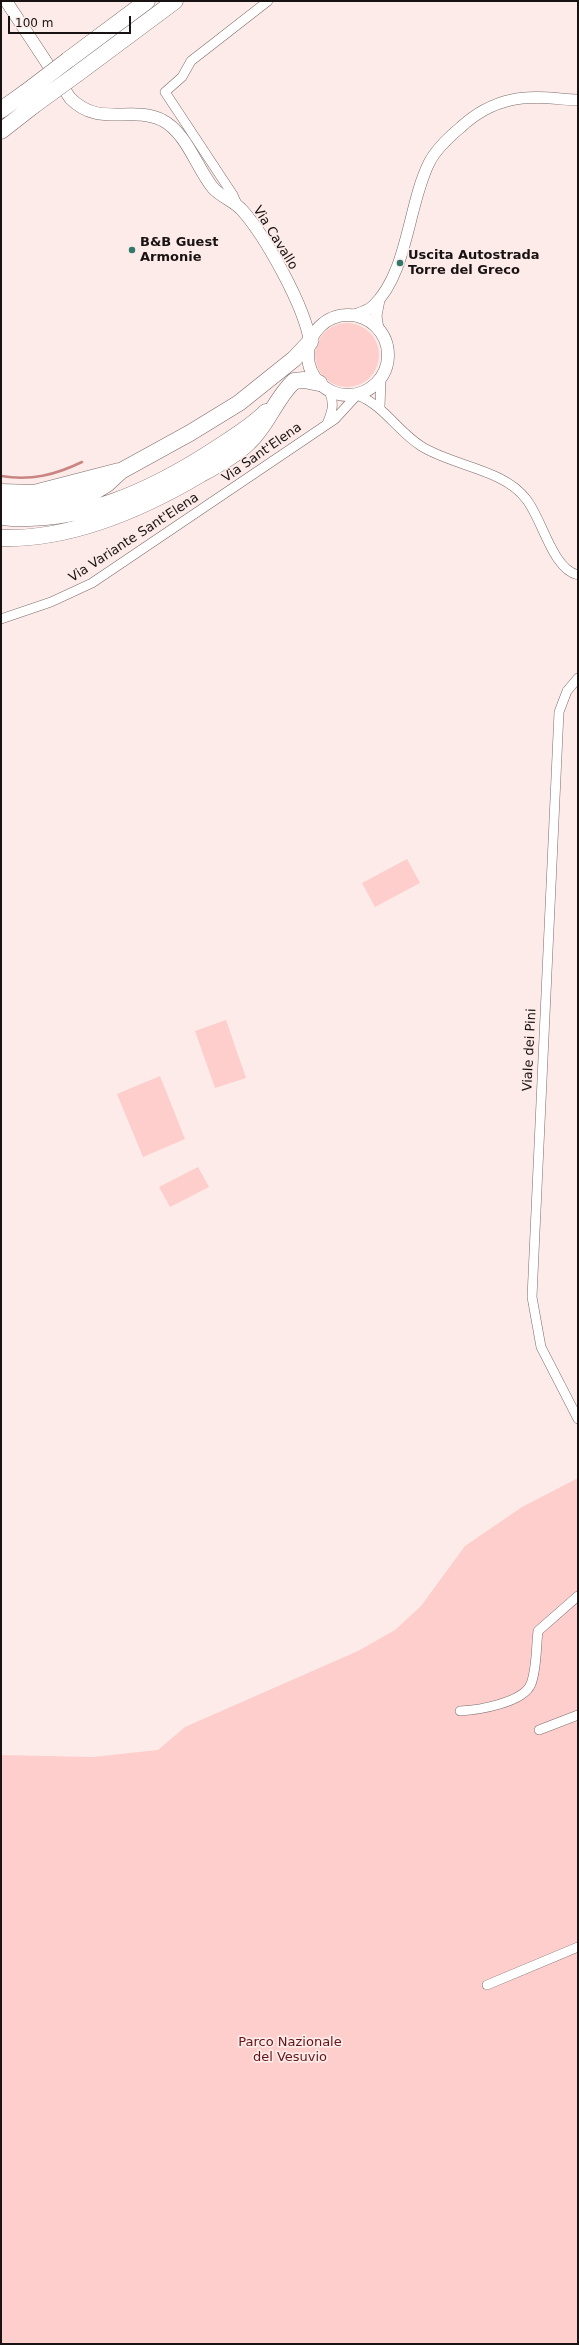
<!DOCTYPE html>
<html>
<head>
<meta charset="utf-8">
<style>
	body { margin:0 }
	#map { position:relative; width:579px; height:2345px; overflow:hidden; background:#fdebe9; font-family:"DejaVu Sans",sans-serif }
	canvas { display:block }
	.frame { position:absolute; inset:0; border:2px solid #181212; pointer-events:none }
	.scale { position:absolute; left:8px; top:16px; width:123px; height:18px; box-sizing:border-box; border:2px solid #181212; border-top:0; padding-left:5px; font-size:12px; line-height:14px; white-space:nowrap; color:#181212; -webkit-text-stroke:3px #fdebe9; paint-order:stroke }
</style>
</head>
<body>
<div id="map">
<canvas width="579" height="2345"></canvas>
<div class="frame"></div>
<div class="scale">100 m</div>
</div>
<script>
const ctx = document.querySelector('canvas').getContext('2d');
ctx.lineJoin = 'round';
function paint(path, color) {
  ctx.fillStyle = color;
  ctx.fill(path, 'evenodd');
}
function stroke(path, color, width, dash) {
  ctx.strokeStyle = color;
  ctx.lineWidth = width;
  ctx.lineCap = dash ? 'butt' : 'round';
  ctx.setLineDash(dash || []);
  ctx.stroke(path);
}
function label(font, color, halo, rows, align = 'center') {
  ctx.font = font + ' "DejaVu Sans",sans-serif';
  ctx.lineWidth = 3.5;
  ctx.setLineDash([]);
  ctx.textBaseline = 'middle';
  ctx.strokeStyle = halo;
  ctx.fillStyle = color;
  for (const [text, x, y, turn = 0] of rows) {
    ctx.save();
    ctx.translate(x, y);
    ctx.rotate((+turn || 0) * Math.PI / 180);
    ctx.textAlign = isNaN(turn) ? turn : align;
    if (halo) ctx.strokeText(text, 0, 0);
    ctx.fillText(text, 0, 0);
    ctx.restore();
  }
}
paint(new Path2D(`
	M315 355a32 32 0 1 1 64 0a32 32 0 1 1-64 0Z
	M407,859L420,883L375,907L362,883Z
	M226,1020L246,1078L215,1088L195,1031Z
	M160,1076L185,1139L143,1157L117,1094Z
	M198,1167L209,1187L170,1207L159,1187Z
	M578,1478V2344H1V1755L93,1757L158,1750L185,1727L358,1651L395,1630L421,1606L465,1546L522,1507Z`), '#fdcecb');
stroke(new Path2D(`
	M1,476C31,481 55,475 82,462`), '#c98581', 2.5);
const minor = new Path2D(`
	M238,206L233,195L165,92L182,77L191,61L268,1
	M380,407L381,379
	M327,424C332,412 335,404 329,391
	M1,619L51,602L92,583L335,419L357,395C384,405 397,431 421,446C452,466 504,469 526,499C542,518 552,569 578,575
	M578,678L567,691L559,712L532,1297L541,1347L578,1419
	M460,1711C478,1710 523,1703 531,1684C537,1668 536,1647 538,1631L578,1596
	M539,1730L578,1715
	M487,1985L578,1947`);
const tertiary = new Path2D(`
	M354,315C360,313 368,311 373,306C408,273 408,205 429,163C436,149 449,137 461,127C475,114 493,104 511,100C533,95 556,99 578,100
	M378,329L376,316L379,300`);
const secondary = new Path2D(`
	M6,1L70,98C99,128 131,105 162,120C187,133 196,167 213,188C221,197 234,201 242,210C266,237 305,307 310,342
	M308 355a40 40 0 1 1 80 0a40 40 0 1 1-80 0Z`);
const motorway = new Path2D(`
	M68,60L147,1
	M77,74L175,1
	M1,110L26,92
	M1,131L33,106
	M1,492L34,493L119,471
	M1,505H50L89,495L107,484L121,471L190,433L239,403L294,359L310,342
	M1,517C79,525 153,490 217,448C234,437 252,426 266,412
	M1,538C71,540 142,509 201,474C218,465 236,455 249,442C268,424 275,399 294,381L304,380L319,383`);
stroke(minor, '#7b6c6b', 10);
stroke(tertiary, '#7b6c6b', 12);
stroke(secondary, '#7b6c6b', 13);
stroke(motorway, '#7b6c6b', 17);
stroke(minor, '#fff', 9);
stroke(tertiary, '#fff', 11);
stroke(secondary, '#fff', 12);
stroke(motorway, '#fff', 16);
const motorwayBridge = new Path2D(`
	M26,92L68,60
	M33,106L77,74`);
stroke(motorwayBridge, '#7b6c6b', 17, []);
stroke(motorwayBridge, '#fff', 16);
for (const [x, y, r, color] of [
	[132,250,4,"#32776a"],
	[400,263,4,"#32776a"]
]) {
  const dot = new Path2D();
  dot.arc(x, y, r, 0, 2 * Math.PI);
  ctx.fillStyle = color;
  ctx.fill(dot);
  stroke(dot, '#fdebe9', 1.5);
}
label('13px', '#181212', '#fdebe9', [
	["Via Cavallo",275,238,58],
	["Via Sant'Elena",262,453,-35],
	["Via Variante Sant'Elena",134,538,-33],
	["Viale dei Pini",530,1050,-87]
]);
label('bold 13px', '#181212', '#fdebe9', [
	["B&B Guest",140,243],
	["Armonie",140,258],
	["Uscita Autostrada",408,256],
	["Torre del Greco",408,271]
], 'left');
label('13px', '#661318', '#fdebe9', [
	["Parco Nazionale",290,2043],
	["del Vesuvio",290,2058]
]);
</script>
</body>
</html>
